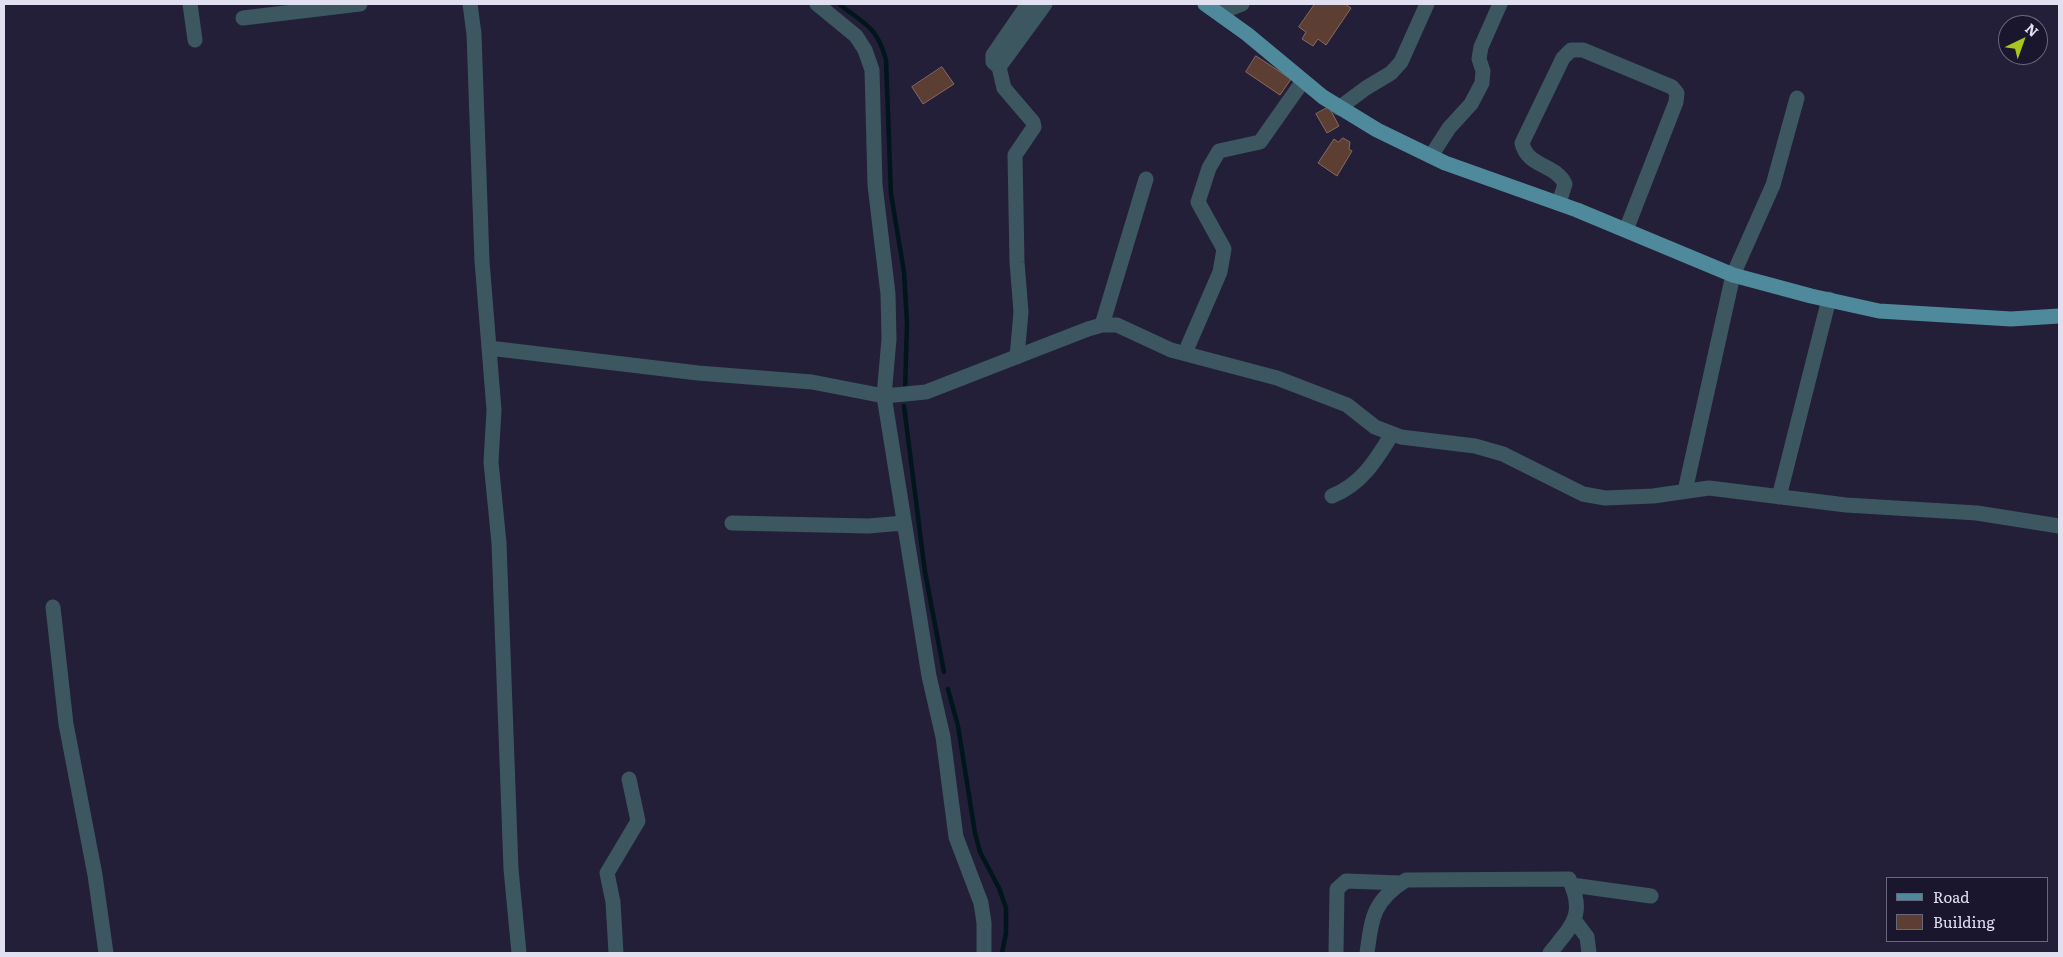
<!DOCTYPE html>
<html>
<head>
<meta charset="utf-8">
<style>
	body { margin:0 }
	#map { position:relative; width:2063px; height:957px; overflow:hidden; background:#231f38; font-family:Literata,serif }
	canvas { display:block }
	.frame { position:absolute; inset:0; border:5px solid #e1e0f1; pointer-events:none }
	.legend { position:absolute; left:1886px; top:877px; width:162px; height:65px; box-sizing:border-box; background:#1a162e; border:1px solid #6a677c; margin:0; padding:6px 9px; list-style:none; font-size:15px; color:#e1e0f1 }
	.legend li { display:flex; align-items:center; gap:10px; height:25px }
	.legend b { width:25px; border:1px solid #6a677c }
	.north { position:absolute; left:1998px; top:15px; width:50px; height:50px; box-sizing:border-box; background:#1a162e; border:1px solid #6a677c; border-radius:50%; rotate:42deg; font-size:14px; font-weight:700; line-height:20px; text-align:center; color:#e1e0f1 }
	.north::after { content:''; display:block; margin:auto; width:18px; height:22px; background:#a8c71d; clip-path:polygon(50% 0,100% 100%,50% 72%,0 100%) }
</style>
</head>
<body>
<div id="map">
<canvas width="2063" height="957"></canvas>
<div class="frame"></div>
<ul class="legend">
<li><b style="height:6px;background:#4f8a9c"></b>Road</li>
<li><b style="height:14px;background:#5c3e33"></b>Building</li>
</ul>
<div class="north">N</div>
</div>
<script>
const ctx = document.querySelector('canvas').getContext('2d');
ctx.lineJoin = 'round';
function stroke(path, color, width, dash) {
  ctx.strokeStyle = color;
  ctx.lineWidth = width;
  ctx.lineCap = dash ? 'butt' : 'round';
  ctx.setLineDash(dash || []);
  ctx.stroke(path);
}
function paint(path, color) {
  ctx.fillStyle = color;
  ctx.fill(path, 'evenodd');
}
stroke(new Path2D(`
	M839,4C864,24 877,26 886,60L891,194L904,272L907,323L905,391
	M904,406L925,572L944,672
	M948,689L958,726L975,833L980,852L999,888L1006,908V933L1002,953`), '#01151c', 4.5);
const building = new Path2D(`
	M1315,4H1345L1351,8L1326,45L1318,39L1313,46L1302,39L1306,32L1299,27Z
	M1256,56L1291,79L1280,95L1246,72Z
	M942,67L954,84L923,104L912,87Z
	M1329,107L1339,126L1327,133L1316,114Z
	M1343,138L1350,142L1349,149L1352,151L1337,176L1318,163L1334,139L1338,142Z`);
paint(building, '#5c3e33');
stroke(building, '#8a6a5d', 1);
stroke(new Path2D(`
	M190,4L195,40
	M470,4L474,34L482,261L494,410L491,462L499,543L511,869L519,953
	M817,4L856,36L865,50L872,70L875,185L888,294L889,339L884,396L929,676L943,737L956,837L981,903L984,923V953
	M1219,13L1242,4
	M243,18L360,4
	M999,67L993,62V55L1028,4
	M1339,108L1366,88L1391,73L1401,62L1427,4
	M1431,156L1449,128L1471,104L1482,83L1483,71L1479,59L1481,47L1500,4
	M1559,203L1565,184C1556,164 1527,167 1522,143L1563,58L1571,50H1583L1672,87L1677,93L1676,102L1626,230
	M1102,325L1146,179
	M489,348L698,373L812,382L884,396L926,392L1088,329L1102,325H1117L1171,350L1277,378L1347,405L1375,427L1401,437L1475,446L1503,454L1583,494L1605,498L1653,496L1709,488L1846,505L1977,513L2059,526
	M1185,353L1220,272L1224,249L1198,202L1209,168L1219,151L1260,142L1303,81
	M1017,357L1021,312L1017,262L1015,155L1034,127L1033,122L1004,88L999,67L1045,4
	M1685,491L1733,275L1773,185L1797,98
	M1332,496C1362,484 1376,460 1392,434
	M1779,497L1829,299
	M732,523L868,526L904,523
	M53,607L66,724L95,875L106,953
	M1572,885L1651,896
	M1575,921L1587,937L1589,953
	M616,953L613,902L607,873L638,821L629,779
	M1336,953L1337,889L1346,881L1400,883
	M1367,953C1372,917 1373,901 1406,880L1569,879C1586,915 1572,925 1550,953`), '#3c5760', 15);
stroke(new Path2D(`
	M1205,4L1247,34L1323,97L1377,130L1445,163L1577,210L1733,275L1811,296L1879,311L2011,319L2059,316`), '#4f8a9c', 15);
</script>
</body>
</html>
